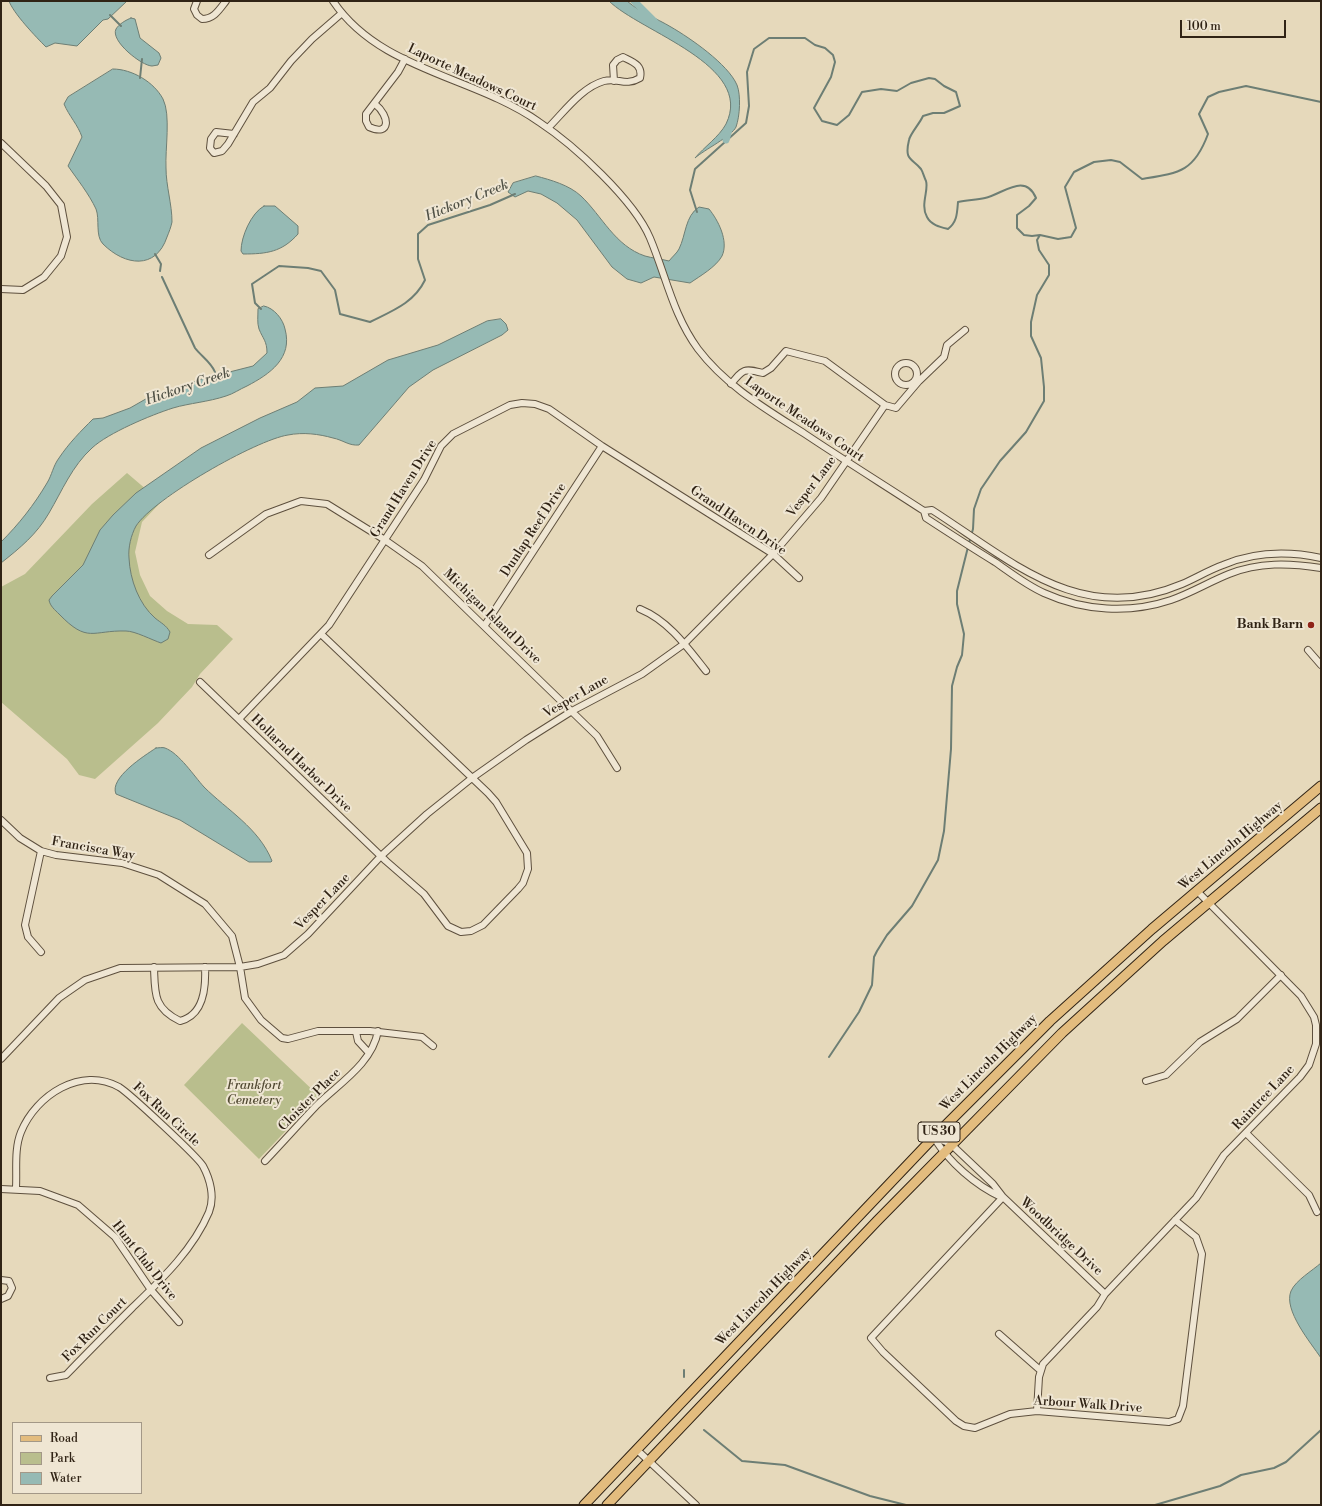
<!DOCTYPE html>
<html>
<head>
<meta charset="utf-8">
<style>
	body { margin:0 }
	#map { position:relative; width:1322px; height:1506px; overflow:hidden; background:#e6d9bb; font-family:"Libre Bodoni",serif }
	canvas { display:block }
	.frame { position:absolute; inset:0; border:2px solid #302315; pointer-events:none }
	.legend { position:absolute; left:12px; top:1422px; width:130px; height:72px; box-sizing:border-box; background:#efe6d3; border:1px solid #a39887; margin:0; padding:5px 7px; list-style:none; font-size:12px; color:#302315 }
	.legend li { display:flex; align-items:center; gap:8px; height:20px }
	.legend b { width:20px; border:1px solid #a39887 }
	.scale { position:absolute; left:1180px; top:20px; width:106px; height:18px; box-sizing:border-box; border:2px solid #302315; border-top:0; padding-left:5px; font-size:12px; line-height:14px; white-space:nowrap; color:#302315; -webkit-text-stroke:3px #efe6d3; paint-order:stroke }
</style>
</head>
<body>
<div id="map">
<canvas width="1322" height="1506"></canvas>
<div class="frame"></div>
<ul class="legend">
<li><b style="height:5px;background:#e3bc7e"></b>Road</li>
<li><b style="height:11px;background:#b9be8d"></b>Park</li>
<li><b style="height:11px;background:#96bab4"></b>Water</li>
</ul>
<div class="scale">100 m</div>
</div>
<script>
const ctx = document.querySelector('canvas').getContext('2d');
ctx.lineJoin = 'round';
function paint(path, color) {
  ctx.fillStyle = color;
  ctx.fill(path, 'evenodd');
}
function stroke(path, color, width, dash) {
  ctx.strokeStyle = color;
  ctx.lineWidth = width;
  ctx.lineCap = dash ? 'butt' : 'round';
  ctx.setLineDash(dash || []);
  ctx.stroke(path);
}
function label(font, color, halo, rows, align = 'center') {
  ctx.font = font + ' "Libre Bodoni",serif';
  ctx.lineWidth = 4;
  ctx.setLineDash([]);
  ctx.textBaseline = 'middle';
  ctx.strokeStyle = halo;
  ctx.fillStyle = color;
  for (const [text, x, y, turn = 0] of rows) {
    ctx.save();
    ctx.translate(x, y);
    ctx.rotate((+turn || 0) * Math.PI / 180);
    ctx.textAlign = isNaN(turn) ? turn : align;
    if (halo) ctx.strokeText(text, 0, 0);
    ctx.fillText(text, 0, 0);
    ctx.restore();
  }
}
paint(new Path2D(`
	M127,473L161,502L142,522L135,552L140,575L150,596L167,611L188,624L217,625L233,639L200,674L192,687L158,723L95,779L79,775L67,759L1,702V587L25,574L92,504Z
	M242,1023L319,1096L259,1159L184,1085Z`), '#b9be8d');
const water = new Path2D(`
	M9,1H127L108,19L103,20L77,46L55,43L46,47C36,37 13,13 9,1Z
	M609,1H627C641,13 656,18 671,27C690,38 728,64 737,85C741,95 740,116 736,127C732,136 704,150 695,158C704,147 719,137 726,124C755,65 640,32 609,1Z
	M131,18L135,19L140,38L159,53L161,58L158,65C156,65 154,66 152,66C142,66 110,41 116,29C119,24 126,20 131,18Z
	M113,69C132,69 154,82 163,99C171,115 165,149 166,168C166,186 172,204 172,222C171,227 169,232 167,237C156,270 125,266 103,244C95,236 100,219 96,209C89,194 77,179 68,166L82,137C78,125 69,116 64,104L68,97Z
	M536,176C551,180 569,185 581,196C602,216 615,246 645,256C652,258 661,259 669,261C672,257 677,253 679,249C686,235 685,216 699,207L709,209C718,220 729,241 722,256C716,267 700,276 690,283L654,277L641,283L627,279L612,267L577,220L557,203L541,194L528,191L515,197L508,192L513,183Z
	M264,206H275L298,226V234C282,252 267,254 243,254L241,251C241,237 251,213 264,206Z
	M264,306C274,308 283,319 285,329C293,358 270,374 247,386C240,389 233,394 226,396C208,402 190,403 173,408C151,415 108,433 92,448C72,466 62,491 49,513C37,534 20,548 1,563V542C19,524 34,505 47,483C52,475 53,466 59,458C69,443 81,431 93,419L103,418L130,408L151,396L169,392L198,380L253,366L267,353C267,341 263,339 259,329C257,323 258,316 258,309Z
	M501,319L506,324L508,330L502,335L433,370L409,387L359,445C349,446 343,440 333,438C319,434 303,432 288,435C256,440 154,498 136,526C131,535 128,548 129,558C130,580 139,604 155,618C161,623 166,625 170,632L168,639L161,643C152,640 135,631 126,631C92,630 88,644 59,614C55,610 50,606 49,600L52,596L83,565L100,530L113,515L136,493L201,448L260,418L297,402L315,388L343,386L388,360L438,345L487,321Z
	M156,748C158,748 163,747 165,748C179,753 194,776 204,787C227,810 259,828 272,861L271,862H249L180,820L116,794C109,778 144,756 156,748Z
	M1321,1263V1358C1311,1343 1283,1310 1291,1291C1296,1280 1312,1271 1321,1263Z`);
paint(water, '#96bab4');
stroke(water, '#6d7e74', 1);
stroke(new Path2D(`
	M110,15L121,26
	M140,78L142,59
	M697,212L690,190L695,169L746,123L749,106L747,72L754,49L769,38H805L815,45L825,48L833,55L835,62L831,77L814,108L822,121L837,125L849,115L862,92L881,89L897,91L911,83L929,78L935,79L944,86L956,92L960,106L944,113H933L923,116C920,123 910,134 909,140C904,161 912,158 921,169C923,172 924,177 926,181C929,190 920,205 927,217C931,225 940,227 948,229C957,222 957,214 958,202C967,200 976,200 985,198C1003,194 1025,172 1036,198L1029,206L1017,215V228L1024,235L1032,236L1040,235L1058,239L1071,237L1076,228L1065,187L1074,172L1094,162L1111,160L1120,162L1142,179C1179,173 1194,172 1208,134L1199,114L1208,97L1219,92L1246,86L1321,102
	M155,254L161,264L160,271
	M162,277L195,348C201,356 211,362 215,372
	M261,309L255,303L252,284L279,266L308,268L321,271L335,290L340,314L370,322C392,311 414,303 425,280L418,259V234L428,225L490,205L515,194
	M969,543L973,529L974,509L981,489L1000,461L1026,432L1044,401V387L1041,358L1031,336V322L1037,295L1049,275V265L1039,250L1037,240L1040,235
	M829,1057L859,1012L872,985L874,957L877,951L887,935L912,906L938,860L944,831L951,749L952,686L957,667L962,655L964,634L957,604V591L968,547
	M684,1377V1370
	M704,1430L742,1461L785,1465L870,1496L906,1505
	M1155,1505L1220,1486L1241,1475L1274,1468L1286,1462L1321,1430`), '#6d7e74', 2);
stroke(new Path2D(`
	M634,1L655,22
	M726,140L730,126`), '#96bab4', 7);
const minor = new Path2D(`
	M197,1L194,9L197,15L202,19C214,19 219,10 226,1
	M333,1C380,71 474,76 539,122C574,145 634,200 650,238C666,276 673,315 698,349C726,386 766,409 805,434C844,460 884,485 924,511L932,510C1013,562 1081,627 1182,584C1196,578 1209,570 1223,565C1254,552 1288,551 1321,558
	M375,104C390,116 391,137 369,127L366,121V114L398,72L405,59
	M548,128C564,112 582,87 604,81C618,77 625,87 640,78C643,65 633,62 623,57L617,60L613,65L614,81
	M234,134L216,132L211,139L210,148L214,153L222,151L228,144L253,102L270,88L291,61L312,39L342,13
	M1,143L46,186L61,205L67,237L61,256L44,277L23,290L1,289
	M895 374a11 11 0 1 1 22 0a11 11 0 1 1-22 0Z
	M919,381L944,357L947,345L965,330
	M731,384C743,369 744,368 763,373L771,368L786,351L825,361L885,405L896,408L919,381L916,379
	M924,511L926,518C949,533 972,548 995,562C1011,573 1026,585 1044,593C1084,611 1129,614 1171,600C1191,593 1209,582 1229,574C1259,562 1289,563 1321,568
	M209,555L266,514L301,501L327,504L385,540L422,566L597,736L617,768
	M640,609C669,621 687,647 706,671
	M485,625L602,446
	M1308,650L1321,665
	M200,682L386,861L424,894L448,926L461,932L471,931L483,925L518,889L523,883L528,869L527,853L496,802L488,793L321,634
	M239,719L329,625L424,480L441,446L453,434L510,405L522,403L535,404L549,409L602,446L773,554L799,578
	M1,820L20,838L41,851L56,855L122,863L159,875L205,904L232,936L240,967L245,998L261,1020L282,1038L288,1039L318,1031H370L422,1037L433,1046
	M41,851L25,925L28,937L41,952
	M154,967C155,993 153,1008 180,1021C204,1015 206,988 205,967
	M356,1032L358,1041L369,1053
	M1,1059L59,998L85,980L120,968L240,967L258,964L284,955L308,934L381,856L427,814L472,778L526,740L572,711L642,674L684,644L773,554L821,498L885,405
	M1146,1081L1166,1075L1200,1042L1237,1019L1281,975
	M1246,1133L1309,1195L1317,1212
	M934,1137L951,1144L955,1148L993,1184L1003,1197L1105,1294
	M934,1138C949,1162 975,1185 1001,1197
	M265,1161C282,1143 299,1124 316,1106C338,1084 372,1064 378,1031
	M16,1188C17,1170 14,1149 21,1132C36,1095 81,1066 119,1087C129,1093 198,1157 203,1166C210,1179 215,1197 209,1212C193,1250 161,1280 132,1308C110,1330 88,1352 66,1375L50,1378
	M1,1189L40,1191L78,1205L115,1237L151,1290L179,1322
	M1003,1197L871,1338L883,1352L956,1421L964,1426L975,1428L1010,1414L1037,1411L1169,1422L1178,1419L1183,1406L1202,1254L1196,1237L1175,1220
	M1,1280L9,1281L12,1288L8,1296L1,1299
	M999,1334L1040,1370
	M1037,1411L1039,1377L1043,1364L1097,1307L1105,1294L1196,1198L1224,1155L1300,1077L1309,1065L1316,1044V1025L1314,1017L1301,996L1197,891
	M636,1449L696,1505`);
const primary = new Path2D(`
	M584,1505L934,1137L1050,1021L1152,929L1321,786
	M607,1505L877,1221L1062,1033L1163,941L1321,808`);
stroke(minor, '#5e503e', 8);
stroke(primary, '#302315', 11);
stroke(minor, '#efe6d3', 6);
stroke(primary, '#e3bc7e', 9);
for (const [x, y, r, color] of [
	[1311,625,4,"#8f2418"]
]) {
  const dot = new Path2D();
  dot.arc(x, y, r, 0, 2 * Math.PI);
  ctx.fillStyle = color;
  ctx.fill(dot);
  stroke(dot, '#efe6d3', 1.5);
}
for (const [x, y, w] of [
	[939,1132,42]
]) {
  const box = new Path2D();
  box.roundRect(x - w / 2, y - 10, w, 20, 3);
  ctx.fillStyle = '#efe6d3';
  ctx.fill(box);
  stroke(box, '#302315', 1);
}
label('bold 12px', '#302315', null, [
	["US 30",939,1132]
]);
label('13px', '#302315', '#efe6d3', [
	["Laporte Meadows Court",472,78,25],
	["Laporte Meadows Court",804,420,34],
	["Vesper Lane",812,487,-53],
	["Grand Haven Drive",404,489,-58],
	["Grand Haven Drive",738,521,34],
	["Dunlap Reef Drive",534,530,-57],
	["Michigan Island Drive",492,617,44],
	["Vesper Lane",576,697,-30],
	["Hollarnd Harbor Drive",301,764,44],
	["West Lincoln Highway",1231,846,-40],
	["Francisca Way",93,849,10],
	["Vesper Lane",323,902,-46],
	["West Lincoln Highway",989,1063,-45],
	["Raintree Lane",1264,1098,-47],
	["Cloister Place",310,1100,-45],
	["Fox Run Circle",166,1115,43],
	["Woodbridge Drive",1061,1237,43],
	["Hunt Club Drive",144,1261,52],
	["West Lincoln Highway",764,1297,-46],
	["Fox Run Court",95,1330,-45],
	["Arbour Walk Drive",1088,1405,4]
]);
label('bold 13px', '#302315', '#efe6d3', [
	["Bank Barn",1303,625]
], 'right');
label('italic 13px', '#524a33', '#efe6d3', [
	["Frankfort",254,1086],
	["Cemetery",254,1101]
]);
label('italic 14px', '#4f5045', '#efe6d3', [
	["Hickory Creek",467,201,-22],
	["Hickory Creek",188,387,-19]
]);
</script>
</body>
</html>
